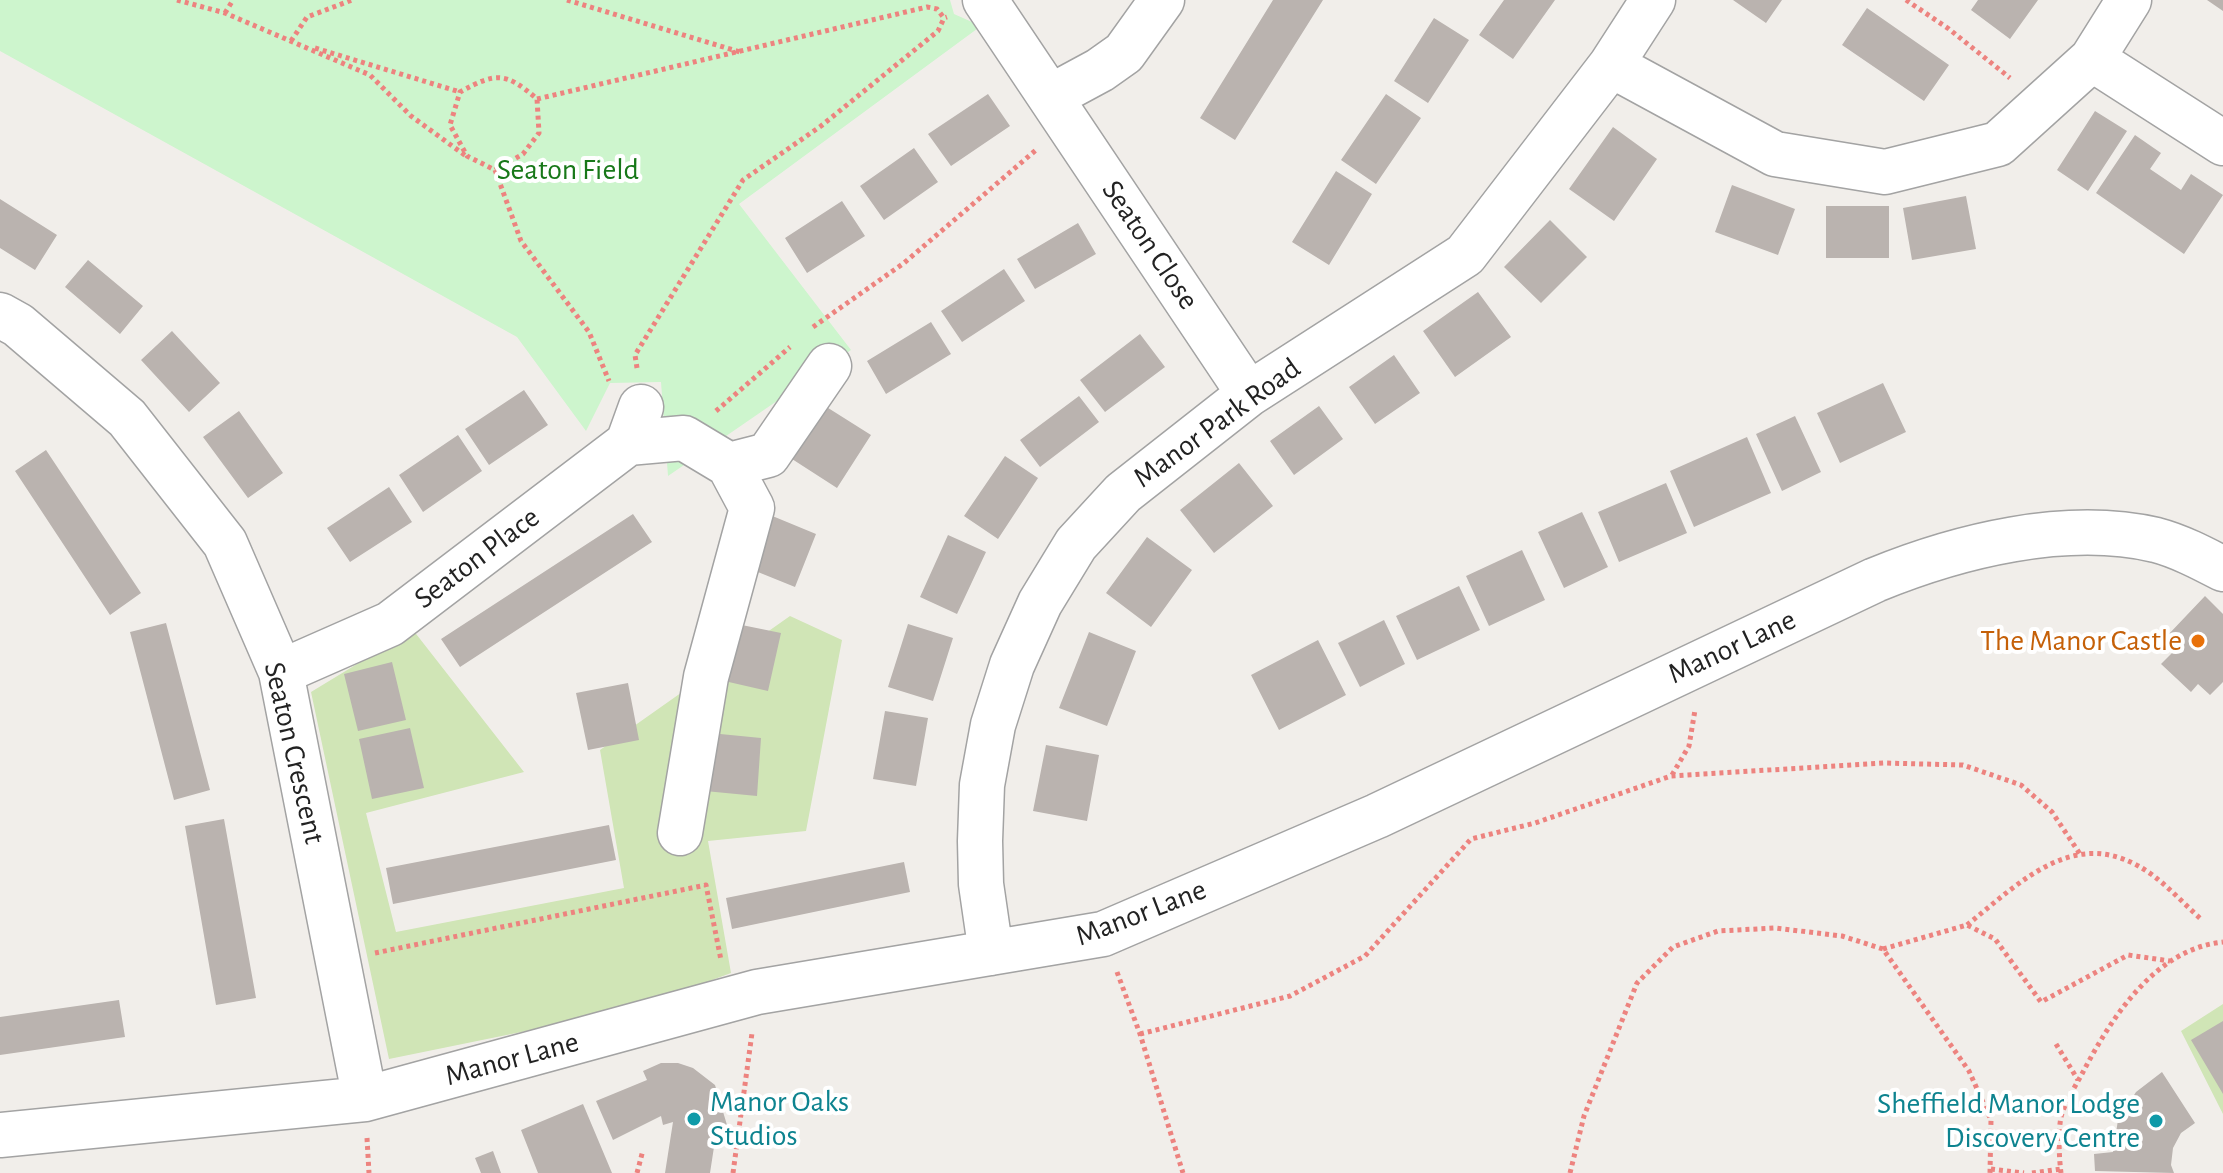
<!DOCTYPE html>
<html>
<head>
<meta charset="utf-8">
<style>
	body { margin:0 }
	canvas { display:block; background:#f1eeea }
</style>
</head>
<body>
<canvas width="2223" height="1173"></canvas>
<script>
const ctx = document.querySelector('canvas').getContext('2d');
ctx.lineJoin = 'round';
function paint(path, color) {
  ctx.fillStyle = color;
  ctx.fill(path, 'evenodd');
}
function stroke(path, color, width, dash) {
  ctx.strokeStyle = color;
  ctx.lineWidth = width;
  ctx.lineCap = dash ? 'butt' : 'round';
  ctx.setLineDash(dash || []);
  ctx.stroke(path);
}
function label(font, color, halo, rows, align = 'center') {
  ctx.font = font + ' "Alegreya Sans",sans-serif';
  ctx.lineWidth = 8;
  ctx.setLineDash([]);
  ctx.textBaseline = 'middle';
  ctx.strokeStyle = halo;
  ctx.fillStyle = color;
  for (const [text, x, y, turn = 0] of rows) {
    ctx.save();
    ctx.translate(x, y);
    ctx.rotate((+turn || 0) * Math.PI / 180);
    ctx.textAlign = isNaN(turn) ? turn : align;
    if (halo) ctx.strokeText(text, 0, 0);
    ctx.fillText(text, 0, 0);
    ctx.restore();
  }
}
paint(new Path2D(`
	M790,616L842,640L806,831L708,841L731,973L634,1009L389,1059L311,692L413,630L524,772L366,813L396,932L624,888L600,750Z
	M2223,1004V1114L2181,1031Z`), '#d0e5b6');
paint(new Path2D(`
	M0,0H950L954,14L981,26L739,204L851,350L668,476L661,382L610,383L586,431L517,337L0,51Z`), '#cdf5cd');
paint(new Path2D(`
	M1273,0H1323L1235,140L1200,118Z
	M1504,0H1555L1513,59L1479,35Z
	M1733,0H1782L1766,23Z
	M1978,0H2038L2010,39L1971,10Z
	M2207,0H2223V11Z
	M1867,8L1949,65L1924,101L1842,45Z
	M1434,18L1469,40L1428,103L1394,81Z
	M988,94L1010,126L951,166L928,134Z
	M1386,94L1421,118L1376,184L1341,160Z
	M2095,111L2127,131L2088,191L2057,170Z
	M1613,127L1657,159L1614,221L1569,189Z
	M2135,135L2161,153L2150,169L2181,190L2191,174L2223,195L2184,254L2096,193Z
	M914,148L938,182L884,220L860,186Z
	M1336,171L1372,194L1329,265L1292,242Z
	M1732,185L1795,209L1778,255L1715,232Z
	M1966,196L1976,249L1912,260L1903,208Z
	M0,199L57,235L35,270L0,248Z
	M842,201L865,236L807,273L785,238Z
	M1826,206H1889V258H1826Z
	M1550,220L1587,257L1541,303L1504,267Z
	M1078,223L1096,254L1035,289L1017,259Z
	M88,260L143,306L120,334L65,287Z
	M1004,269L1025,301L962,342L941,311Z
	M1478,292L1511,337L1455,377L1423,331Z
	M931,322L951,354L886,394L867,361Z
	M172,331L220,383L189,412L141,360Z
	M1140,334L1165,367L1105,412L1080,380Z
	M1394,355L1420,393L1375,424L1349,387Z
	M1883,383L1906,432L1840,463L1817,413Z
	M524,390L548,425L489,465L465,429Z
	M1079,396L1099,422L1040,467L1020,440Z
	M825,406L871,435L837,488L792,459Z
	M1319,406L1343,439L1294,475L1270,441Z
	M239,411L283,473L248,498L203,437Z
	M1795,416L1821,472L1782,491L1756,434Z
	M458,435L482,471L423,512L399,475Z
	M1747,437L1771,493L1694,527L1670,471Z
	M46,450L141,593L110,615L15,471Z
	M1005,456L1038,478L998,539L964,516Z
	M1239,463L1273,506L1214,553L1180,510Z
	M1666,483L1687,533L1619,562L1598,512Z
	M389,487L412,522L350,562L327,528Z
	M1582,512L1608,567L1564,588L1538,532Z
	M633,514L652,542L460,667L441,639Z
	M770,515L816,534L795,587L748,568Z
	M948,535L986,552L957,614L920,597Z
	M1147,537L1192,570L1151,627L1106,593Z
	M1522,550L1545,600L1489,626L1466,576Z
	M1459,586L1480,630L1417,660L1396,616Z
	M2205,596L2223,614V682L2210,695L2198,684L2191,692L2161,664L2178,647L2167,636Z
	M1384,620L1405,664L1360,687L1338,643Z
	M166,623L210,790L174,800L130,632Z
	M732,623L781,633L768,691L720,680Z
	M908,624L953,638L933,701L888,687Z
	M1089,632L1136,651L1107,726L1059,708Z
	M1318,640L1346,695L1279,730L1251,675Z
	M392,662L406,720L358,731L344,674Z
	M628,683L639,740L588,750L576,693Z
	M885,711L928,718L916,786L873,779Z
	M410,728L424,788L372,799L359,739Z
	M710,733L761,738L757,796L705,791Z
	M1046,745L1099,755L1087,821L1033,811Z
	M224,819L256,998L216,1005L185,826Z
	M609,825L616,860L393,904L386,868Z
	M904,862L910,892L732,929L726,898Z
	M119,1000L125,1037L0,1055V1017Z
	M2223,1021V1094L2191,1040Z
	M661,1063H678L693,1068L715,1085L727,1125L725,1136L716,1134L710,1173H665L673,1122L663,1125L661,1116L613,1140L596,1101L647,1080L643,1071Z
	M2162,1072L2195,1123L2181,1133L2173,1148L2171,1165L2174,1173L2095,1171L2094,1154L2113,1152L2118,1120L2136,1092Z
	M583,1104L612,1173H538L521,1130Z
	M493,1151L501,1173H481L475,1158Z`), '#bab3af');
const minor = new Path2D(`
	M985,0L1249,394
	M2092,59L2223,143
	M1611,65L1775,154L1885,172L1998,144L2092,59L2129,0
	M1050,97L1100,70L1124,53L1162,0
	M0,315L18,325L127,418L225,543L281,672L365,1099
	M628,443L684,438L729,465L752,508L706,677L680,833
	M729,465L768,455L829,366
	M281,672L390,624L628,443L641,407
	M991,953L981,884L980,841L982,785L993,725L1012,665L1040,603L1076,544L1123,493L1249,394L1465,255L1611,65L1653,0
	M0,1135L365,1099L757,992L1103,934L1377,816L1875,580C1958,546 2066,519 2156,540C2179,546 2202,558 2223,569`);
stroke(minor, '#a3a3a3', 47);
stroke(new Path2D(`
	M177,0L225,13L370,75L411,116L466,156
	M567,0L740,52
	M1906,0L1949,29L2010,78
	M225,13L233,0
	M291,41L307,17L352,0
	M315,48L460,92
	M537,99L927,7L937,9L944,18L947,17
	M495,170L523,154L539,133L537,99C506,72 496,72 460,92L450,125L467,156L495,170L521,241L589,332L609,381
	M813,327L904,263L1036,150
	M637,368L635,355L743,180L821,126L938,31L944,18
	M716,411L790,347
	M1672,775L1689,746L1695,710
	M1967,925C2023,880 2078,822 2151,874C2169,887 2185,905 2202,920
	M1883,949L1967,925L1995,939L2041,1002L2128,955L2170,961
	M375,953L706,885L721,960
	M1117,972L1140,1034L1183,1173
	M1140,1034L1290,996L1365,956L1471,839L1535,823L1671,776L1884,763L1963,765L2021,785L2052,812L2080,854
	M2056,1044L2078,1080
	M367,1138L369,1173
	M1991,1169L2024,1173
	M637,1173L643,1150
	M733,1173L752,1033
	M1570,1173L1584,1116L1637,983L1673,947L1718,931L1775,928L1842,936L1883,949L1969,1071L1991,1120L1990,1173
	M2032,1173L2061,1169
	M2061,1173C2059,1157 2058,1133 2061,1117C2065,1102 2076,1085 2083,1072C2112,1017 2155,949 2223,942`), '#ed837f', 5, [4, 4]);
stroke(minor, '#fff', 44);
for (const [x, y, r, color] of [
	[2198,641,8,"#e8710a"],
	[694,1119,8,"#0f9aa8"],
	[2156,1121,8,"#0f9aa8"]
]) {
  const dot = new Path2D();
  dot.arc(x, y, r, 0, 2 * Math.PI);
  ctx.fillStyle = color;
  ctx.fill(dot);
  stroke(dot, '#fff', 3);
}
label('30px', '#187819', '#fff', [
	["Seaton Field",568,170]
]);
label('30px', '#222', '#fff', [
	["Seaton Close",1150,245,56],
	["Manor Park Road",1217,423,-36],
	["Seaton Place",477,558,-37],
	["Manor Lane",1732,647,-25],
	["Seaton Crescent",294,753,77],
	["Manor Lane",1141,913,-21],
	["Manor Lane",512,1059,-15]
]);
label('30px', '#c56008', '#fff', [
	["The Manor Castle",2182,641]
], 'right');
label('30px', '#0d838f', '#fff', [
	["Manor Oaks",710,1102],
	["Studios",710,1136],
	["Sheffield Manor Lodge",2140,1104,"right"],
	["Discovery Centre",2140,1138,"right"]
], 'left');
</script>
</body>
</html>
